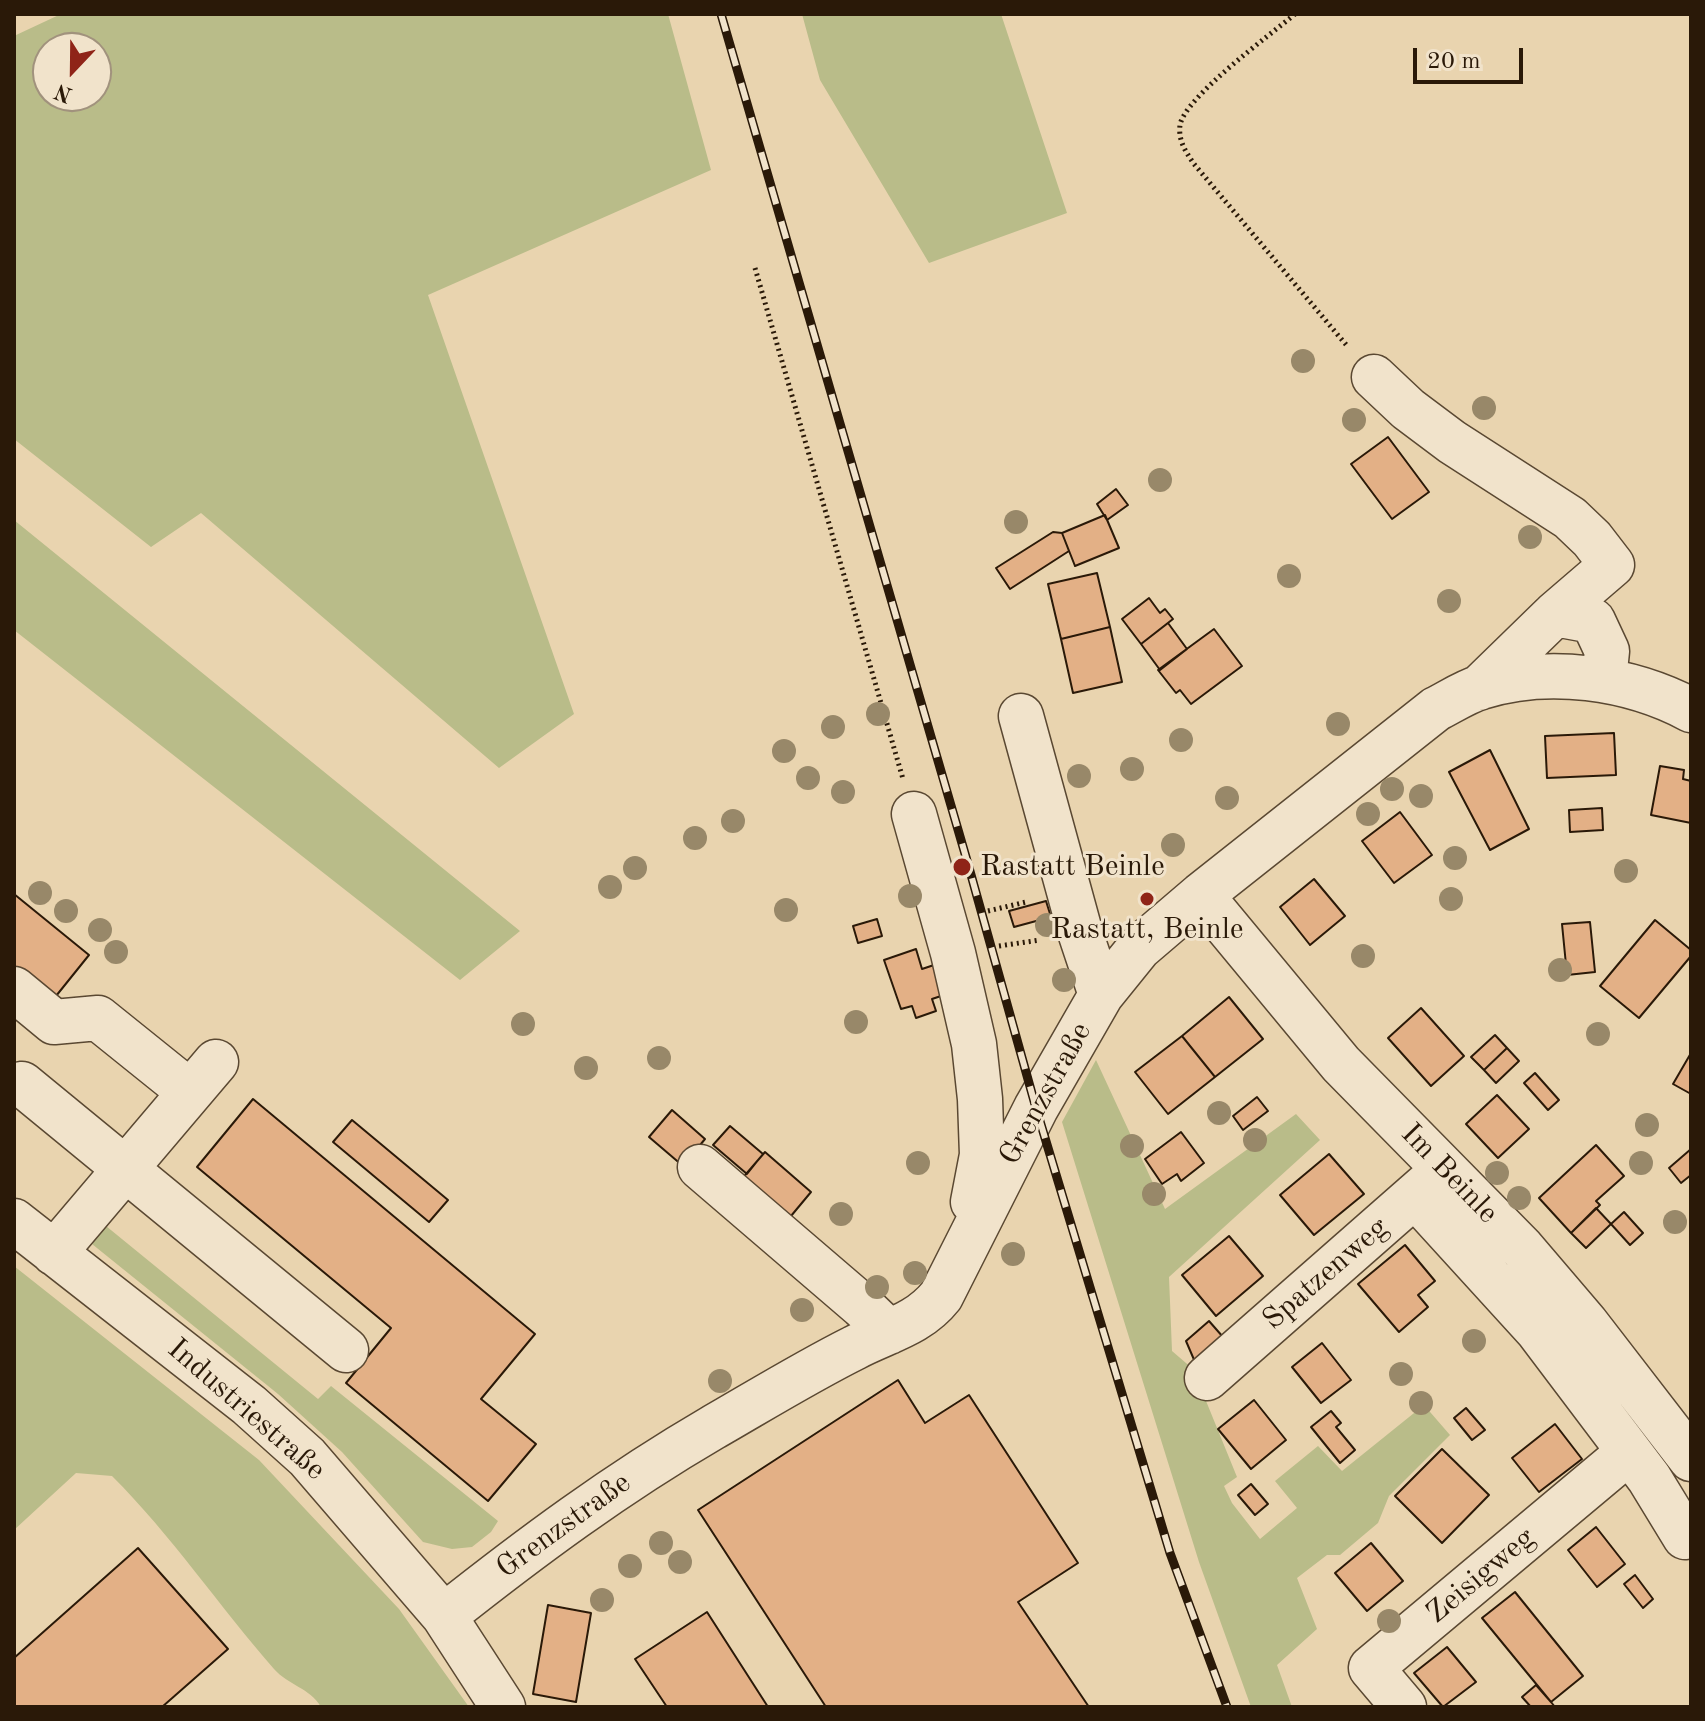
<!DOCTYPE html>
<html>
<head>
<meta charset="utf-8">
<style>
	body { margin:0 }
	#map { position:relative; width:1705px; height:1721px; overflow:hidden; background:#e9d4af; font-family:"Old Standard TT",serif }
	canvas { display:block }
	.frame { position:absolute; inset:0; border:16px solid #2a1908; pointer-events:none }
	.north { position:absolute; left:32px; top:32px; width:80px; height:80px; box-sizing:border-box; background:#f1e3cb; border:2px solid #a1927d; border-radius:50%; rotate:202deg; font-size:22px; font-weight:700; line-height:32px; text-align:center; color:#2a1908 }
	.north::after { content:''; display:block; margin:auto; width:28px; height:36px; background:#8f2418; clip-path:polygon(50% 0,100% 100%,50% 72%,0 100%) }
	.scale { position:absolute; left:1413px; top:48px; width:110px; height:36px; box-sizing:border-box; border:4px solid #2a1908; border-top:0; padding-left:10px; font-size:24px; line-height:28px; white-space:nowrap; color:#2a1908; -webkit-text-stroke:6px #f1e3cb; paint-order:stroke }
</style>
</head>
<body>
<div id="map">
<canvas width="1705" height="1721"></canvas>
<div class="frame"></div>
<div class="north">N</div>
<div class="scale">20 m</div>
</div>
<script>
const ctx = document.querySelector('canvas').getContext('2d');
ctx.lineJoin = 'round';
function paint(path, color) {
  ctx.fillStyle = color;
  ctx.fill(path, 'evenodd');
}
function stroke(path, color, width, dash) {
  ctx.strokeStyle = color;
  ctx.lineWidth = width;
  ctx.lineCap = dash ? 'butt' : 'round';
  ctx.setLineDash(dash || []);
  ctx.stroke(path);
}
function label(font, color, halo, rows, align = 'center') {
  ctx.font = font + ' "Old Standard TT",serif';
  ctx.lineWidth = 6;
  ctx.setLineDash([]);
  ctx.textBaseline = 'middle';
  ctx.strokeStyle = halo;
  ctx.fillStyle = color;
  for (const [text, x, y, turn = 0] of rows) {
    ctx.save();
    ctx.translate(x, y);
    ctx.rotate((+turn || 0) * Math.PI / 180);
    ctx.textAlign = isNaN(turn) ? turn : align;
    if (halo) ctx.strokeText(text, 0, 0);
    ctx.fillText(text, 0, 0);
    ctx.restore();
  }
}
paint(new Path2D(`
	M61,14H668L711,170L428,295L574,714L499,768L201,513L151,547L14,439V36ZM96,48V96H48V48Z
	M802,14H1001L1067,213L929,263L820,80Z
	M14,520L520,931L460,980L14,630Z
	M1096,1060L1165,1209L1296,1114L1320,1140L1169,1277L1172,1351L1193,1369L1237,1477L1224,1486L1232,1503L1260,1539L1297,1508L1275,1481L1318,1446L1342,1471L1424,1405L1450,1435L1389,1496L1378,1523L1340,1555H1327L1297,1578L1317,1629L1277,1665L1292,1707H1251L1199,1562L1062,1122Z
	M106,1226L318,1399L331,1386L498,1521L491,1532L472,1547L452,1549L423,1542L342,1452L278,1394L92,1244Z
	M14,1266L259,1460L399,1609L469,1707H321C310,1688 288,1685 274,1669C219,1606 172,1536 112,1476L76,1473L14,1530Z`), '#b9bc89');
const building = new Path2D(`
	M1388,437L1429,492L1392,519L1351,464Z
	M1116,489L1128,505L1107,520L1097,504Z
	M1105,515L1119,548L1075,566L1062,533Z
	M1053,532L1062,533L1069,551L1010,589L996,568Z
	M1097,573L1110,627L1061,639L1048,584Z
	M1149,598L1160,613L1165,609L1173,619L1141,644L1122,619Z
	M1168,623L1187,649L1160,670L1141,644Z
	M1110,627L1122,682L1073,693L1061,639Z
	M1214,629L1242,666L1191,704L1180,690L1176,693L1158,670Z
	M1614,733L1616,775L1547,778L1545,736Z
	M1490,750L1529,829L1490,850L1449,772Z
	M1660,766L1684,770L1683,779L1691,781V823L1651,815Z
	M1602,808L1603,830L1570,832L1569,810Z
	M1400,812L1432,855L1394,883L1362,841Z
	M1314,879L1345,916L1310,945L1280,907Z
	M14,894L89,955L52,1001L14,970Z
	M1046,901L1051,917L1014,927L1009,911Z
	M877,919L882,936L858,943L853,926Z
	M1655,920L1691,950V956L1639,1018L1600,986Z
	M1590,922L1595,972L1567,975L1562,924Z
	M916,949L922,969L934,965L944,995L932,999L936,1011L916,1018L912,1006L901,1009L884,960Z
	M1229,997L1263,1039L1215,1077L1182,1036Z
	M1421,1008L1464,1056L1431,1086L1388,1038Z
	M1495,1035L1507,1048L1484,1070L1471,1057Z
	M1182,1036L1215,1077L1168,1114L1135,1072Z
	M1507,1048L1519,1061L1496,1083L1484,1070Z
	M1691,1053V1094L1673,1084Z
	M1535,1073L1559,1100L1548,1110L1524,1083Z
	M1497,1095L1529,1129L1498,1158L1466,1124Z
	M1257,1097L1268,1111L1243,1130L1233,1116Z
	M253,1099L535,1334L481,1399L536,1444L488,1501L346,1383L391,1328L197,1167Z
	M672,1110L705,1139L683,1166L649,1137Z
	M352,1120L448,1200L429,1222L333,1142Z
	M730,1126L763,1154L747,1174L713,1145Z
	M1181,1132L1204,1163L1181,1181L1177,1174L1162,1184L1145,1159Z
	M1596,1145L1624,1176L1596,1201L1600,1205L1571,1233L1539,1198Z
	M1691,1149V1175L1681,1183L1669,1168Z
	M765,1152L811,1192L781,1228L734,1188Z
	M1329,1154L1364,1194L1314,1235L1280,1195Z
	M1596,1208L1611,1224L1586,1248L1571,1233Z
	M1624,1212L1643,1233L1630,1245L1611,1224Z
	M1229,1236L1263,1276L1216,1316L1182,1275Z
	M1405,1245L1435,1281L1418,1295L1428,1307L1399,1332L1358,1284Z
	M1209,1321L1223,1337L1195,1362L1186,1341Z
	M1322,1343L1351,1380L1321,1403L1292,1367Z
	M898,1380L925,1423L969,1395L1078,1563L1018,1602L1089,1707H826L698,1510Z
	M1254,1400L1286,1440L1251,1469L1218,1429Z
	M1466,1408L1485,1430L1472,1440L1454,1418Z
	M1331,1411L1341,1423L1336,1427L1355,1450L1340,1463L1311,1427Z
	M1555,1424L1582,1459L1539,1492L1512,1458Z
	M1442,1449L1489,1495L1442,1543L1395,1496Z
	M1251,1484L1268,1504L1255,1515L1238,1495Z
	M1596,1527L1625,1564L1597,1587L1568,1550Z
	M1371,1543L1403,1581L1367,1611L1335,1573Z
	M138,1548L228,1649L162,1707H14V1658Z
	M1635,1575L1653,1599L1643,1608L1624,1584Z
	M1515,1592L1583,1676L1551,1702L1482,1618Z
	M548,1605L591,1613L576,1702L533,1694Z
	M707,1612L768,1707H667L635,1659Z
	M1447,1647L1476,1682L1443,1707L1414,1673Z
	M1536,1685L1551,1702L1555,1707H1531L1522,1697Z`);
paint(building, '#e3b086');
stroke(building, '#2a1908', 2);
const minor = new Path2D(`
	M1374,377L1408,409L1452,442L1570,518L1592,539L1612,565L1555,614L1479,688
	M1555,614L1593,621L1607,651L1604,680
	M1021,716L1081,935L1101,995
	M914,814L953,953L974,1044L980,1099L982,1155L973,1202
	M1201,895L1341,1064L1522,1248L1586,1323L1691,1459
	M14,989L54,1022L98,1018L190,1092
	M22,1084L346,1350
	M700,1167L862,1306L889,1332
	M1415,1196L1538,1331L1649,1478L1685,1537
	M14,1221L249,1405L307,1457L444,1616L503,1707
	M54,1253L216,1062
	M1207,1378L1437,1176
	M444,1616C531,1547 616,1484 712,1428C759,1401 806,1372 854,1348C886,1331 918,1325 941,1296L1036,1108L1101,995L1139,948L1201,895L1436,709C1450,702 1465,692 1481,687C1548,666 1629,677 1691,710
	M1404,1707L1371,1668L1629,1452`);
stroke(minor, '#5a4832', 47);
stroke(new Path2D(`
	M1295,14C1270,35 1185,97 1180,125C1178,141 1186,152 1194,164L1348,347
	M755,268L903,779
	M988,911L1026,902
	M999,946L1040,940`), '#2a1908', 5, [2, 4]);
stroke(minor, '#f1e3cb', 44);
const rail = new Path2D(`
	M721,14L968,864L1036,1108L1170,1553L1227,1707`);
stroke(rail, '#2a1908', 9);
stroke(rail, '#f1e3cb', 6, [18]);
ctx.fillStyle = '#988869';
for (const [x, y] of [
	[1303,361],
	[1484,408],
	[1354,420],
	[1160,480],
	[1016,522],
	[1530,537],
	[1289,576],
	[1449,601],
	[878,714],
	[1338,724],
	[833,727],
	[1181,740],
	[784,751],
	[1132,769],
	[1079,776],
	[808,778],
	[1392,789],
	[843,792],
	[1421,796],
	[1227,798],
	[1368,814],
	[733,821],
	[695,838],
	[1173,845],
	[1455,858],
	[635,868],
	[1626,871],
	[610,887],
	[40,893],
	[910,896],
	[1451,899],
	[786,910],
	[66,911],
	[1047,925],
	[100,930],
	[116,952],
	[1363,956],
	[1560,970],
	[1064,980],
	[856,1022],
	[523,1024],
	[1598,1034],
	[659,1058],
	[586,1068],
	[1219,1113],
	[1647,1125],
	[1255,1140],
	[1132,1146],
	[918,1163],
	[1641,1163],
	[1497,1173],
	[1154,1194],
	[1519,1198],
	[841,1214],
	[1675,1222],
	[1013,1254],
	[915,1273],
	[877,1287],
	[802,1310],
	[1474,1341],
	[1401,1374],
	[720,1381],
	[1421,1403],
	[661,1543],
	[680,1562],
	[630,1566],
	[602,1600],
	[1389,1621]
]) {
  ctx.beginPath();
  ctx.arc(x, y, 12, 0, 2 * Math.PI);
  ctx.fill();
}
for (const [x, y, r, color] of [
	[962,867,10,"#8f2418"],
	[1147,899,8,"#8f2418"]
]) {
  const dot = new Path2D();
  dot.arc(x, y, r, 0, 2 * Math.PI);
  ctx.fillStyle = color;
  ctx.fill(dot);
  stroke(dot, '#f1e3cb', 3);
}
label('30px', '#2a1908', '#f1e3cb', [
	["Rastatt Beinle",980,867],
	["Rastatt, Beinle",1147,930,"center"]
], 'left');
label('30px', '#2a1908', '#f1e3cb', [
	["Grenzstraße",1046,1094,-61],
	["Im Beinle",1449,1174,46],
	["Spatzenweg",1326,1274,-41],
	["Industriestraße",246,1410,41],
	["Grenzstraße",564,1526,-36],
	["Zeisigweg",1481,1576,-40]
]);
</script>
</body>
</html>
